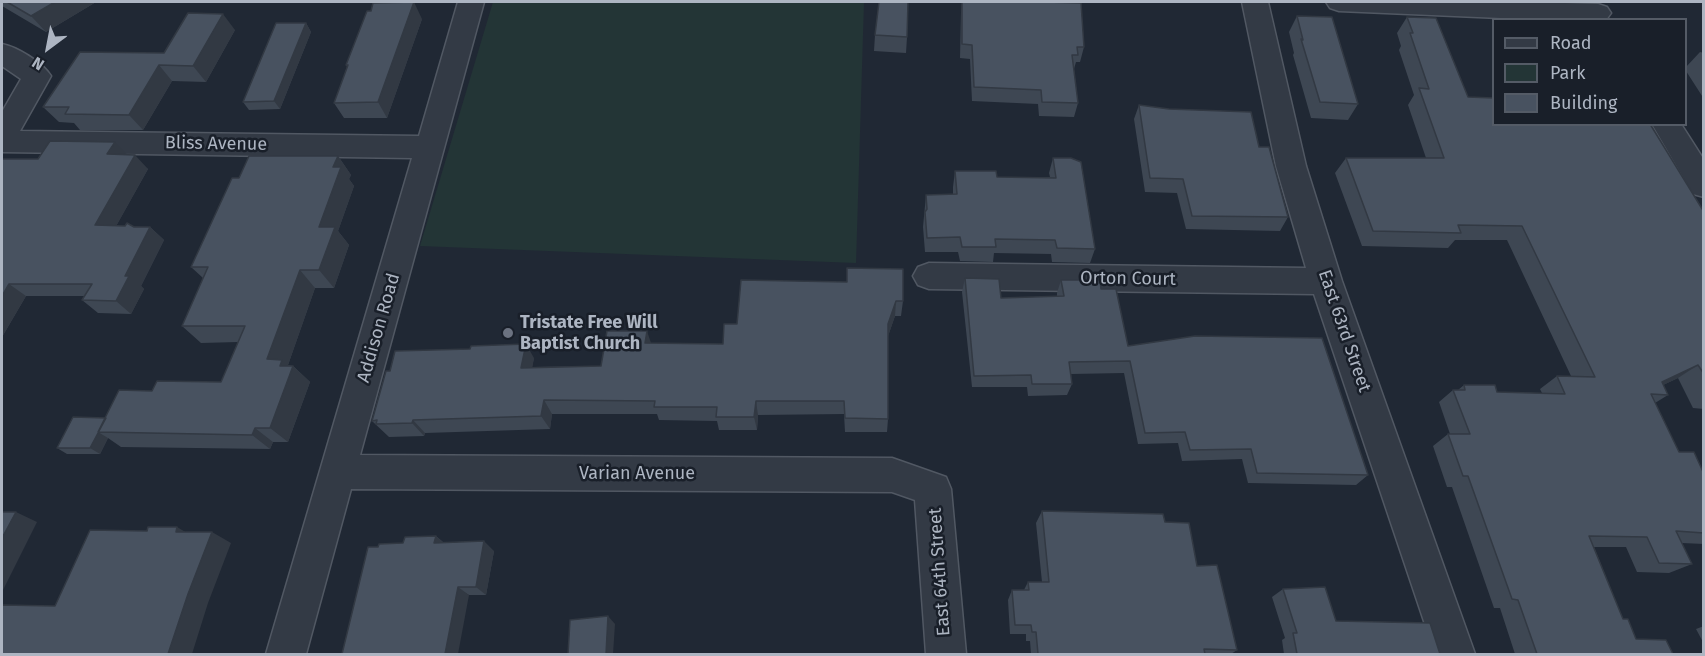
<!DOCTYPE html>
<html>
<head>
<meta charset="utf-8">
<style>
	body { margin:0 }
	#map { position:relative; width:1705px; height:656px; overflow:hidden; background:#202834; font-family:"Fira Sans",sans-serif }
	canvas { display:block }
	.frame { position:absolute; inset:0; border:3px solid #adb5c2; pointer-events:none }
	.legend { position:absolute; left:1492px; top:18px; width:195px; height:108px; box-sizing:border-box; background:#191f29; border:2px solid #545b66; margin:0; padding:8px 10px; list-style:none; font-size:18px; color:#adb5c2 }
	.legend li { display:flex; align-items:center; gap:12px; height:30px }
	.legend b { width:30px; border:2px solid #545b66 }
	.north { position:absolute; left:18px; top:18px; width:60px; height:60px; -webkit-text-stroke:4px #191f29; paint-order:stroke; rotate:212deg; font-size:16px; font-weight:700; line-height:24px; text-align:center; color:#adb5c2 }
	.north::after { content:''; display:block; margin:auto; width:21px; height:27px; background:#adb5c2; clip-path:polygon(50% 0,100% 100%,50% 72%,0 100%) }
</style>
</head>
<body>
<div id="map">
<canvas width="1705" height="656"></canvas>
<div class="frame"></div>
<ul class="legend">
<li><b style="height:8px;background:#333a45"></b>Road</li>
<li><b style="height:16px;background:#233536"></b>Park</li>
<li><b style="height:16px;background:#485260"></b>Building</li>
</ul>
<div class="north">N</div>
</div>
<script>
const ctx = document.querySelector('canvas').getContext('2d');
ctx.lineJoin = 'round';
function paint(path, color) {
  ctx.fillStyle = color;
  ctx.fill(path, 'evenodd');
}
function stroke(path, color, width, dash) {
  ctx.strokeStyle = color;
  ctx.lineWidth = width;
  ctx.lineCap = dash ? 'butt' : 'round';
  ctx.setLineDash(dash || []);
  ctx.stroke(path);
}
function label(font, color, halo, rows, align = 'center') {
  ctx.font = font + ' "Fira Sans",sans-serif';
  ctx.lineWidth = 5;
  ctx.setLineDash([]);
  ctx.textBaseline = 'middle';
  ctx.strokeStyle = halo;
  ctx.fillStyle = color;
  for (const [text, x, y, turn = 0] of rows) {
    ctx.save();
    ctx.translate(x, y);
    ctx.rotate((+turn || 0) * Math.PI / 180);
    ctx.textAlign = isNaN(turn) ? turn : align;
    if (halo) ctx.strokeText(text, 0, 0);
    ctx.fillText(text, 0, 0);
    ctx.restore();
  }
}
paint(new Path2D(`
	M493,2H864L856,263L420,246Z`), '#233536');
const minor = new Path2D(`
	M458,2H484L360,455L892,458L946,477L951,489L966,654H926L915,500L892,492L351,489L306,654H266L412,158L2,152V112L21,79L2,66V44C17,47 42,62 51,76L20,131L419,136Z
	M1242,2H1268L1306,166L1342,281L1475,654H1435L1314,294L929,289L918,285L913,276L918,267L929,263L1306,268L1276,166Z
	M1326,2H1531L1598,4L1607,7L1611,13L1606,20H1547L1339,11L1330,8Z
	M1652,124H1681L1704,160V197L1693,194Z`);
stroke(minor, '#515863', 3);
paint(minor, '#333a45');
paint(new Path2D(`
	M2,2H96L46,32L2,6Z
	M962,2L1084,47L1080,62H1076L1074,69L1078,103L1074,117L1039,116L1038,104L972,101L970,59L960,58L961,12Z
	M1297,16L1358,104L1348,120L1311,118L1293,55L1294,53L1289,32Z
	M1407,17L1468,97L1704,212V409L1693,408L1678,378L1663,385L1668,395L1655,403L1679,452L1704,474V544L1682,543L1692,564L1669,573L1637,572L1626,547H1594L1623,619L1636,639L1673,654H1515L1500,608H1494L1452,487H1447L1433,446L1448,434H1450L1439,402L1453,390H1458L1464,385L1497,392L1542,393L1540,389L1557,376H1571L1507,240H1455L1448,248L1362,246L1335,173L1346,158H1426L1408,105L1414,95L1399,50L1401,46L1397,33Z
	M422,19L387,118H344L334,103L347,67L346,65Z
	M306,23L311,32L280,109L249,110L243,102Z
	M235,30L206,82L172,81L143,130H80L74,123L59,122L43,107L164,53Z
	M875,35L907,37L906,53L874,51Z
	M1700,52L1704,53V99L1686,71V67Z
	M1139,105L1259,147L1288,217L1280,231L1186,229L1177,193L1145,192L1134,119Z
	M126,155L148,169L116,226L150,227L164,240L141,286L144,289L131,314L98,313L82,300L85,296H26L2,337V159H38Z
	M338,156L351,175L349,179L354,186L338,231L349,245L334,288H315L288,365L293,366L310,382L288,442H273L270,449L121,447L108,438L100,454H67L57,448L106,418L152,391L221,382L238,342L201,343L182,326L203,278L191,267L239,178Z
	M1053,158L1095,249L1090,263L1052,262L1051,254L994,253L993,262L960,261L958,252H925L923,227L926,195L953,194V187L955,171L997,177H1050L1049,173Z
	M965,278L1001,298L1057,297V293L1061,280L1101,289L1128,346L1368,475L1356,485L1248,483L1242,459L1182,461L1178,443L1138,444L1124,373L1071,374L1072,384L1067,395L1028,396L1027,387H972L962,292Z
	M847,282L903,301L901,316H895L888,336V419L887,432H845L844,414L758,415L757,430H719L717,421L659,420L657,414H552L550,429L425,433L424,436L389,437L372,421L534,358L532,367L601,366L651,343L723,344L737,324Z
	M1042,511L1165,522L1197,566L1237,650L1231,654H1031L1030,641H1026V634H1010L1008,600L1012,590H1024L1028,582H1042L1036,523Z
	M436,536L443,542L494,551L486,595H469L378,547L403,543Z
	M1283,589L1336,621L1440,654H1284L1282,640L1285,638L1272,597Z
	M1704,626V644L1696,629Z`), '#3e4753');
paint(new Path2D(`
	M55,2H96L46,32L31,16Z
	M414,2L422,19L387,118L378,102Z
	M223,14L235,30L206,82L193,66Z
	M306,23L311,32L280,109L274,101Z
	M159,65L172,81L143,130L129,115Z
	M115,142L128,156L107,154Z
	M135,155L148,169L109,239L95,225Z
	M338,156L351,175L349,179L354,186L338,231L349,245L334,288L319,270V227L333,167Z
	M150,227L164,240L141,286L144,289L131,314L116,301L125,276Z
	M300,270L315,288L288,365L292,369L293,366L310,382L288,442L270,428L267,359Z
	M9,284L26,296L2,337V296Z
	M896,301L895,316L887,339L888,324Z
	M647,331L652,346L645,343Z
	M526,344L534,358L530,382L521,368Z
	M1698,365L1678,378L1642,395L1662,382Z
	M544,400L552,414L550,429L541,416Z
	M756,401L758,415L757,430L754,417Z
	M413,420L425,433L424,436L412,423Z
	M255,428L273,442L270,449L252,435Z
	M98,432L108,438L100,454L90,448Z
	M16,512L37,522L3,590L2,589V538Z
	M177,527L197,539L176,532Z
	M212,532L231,543L208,603L192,654H168L188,594Z
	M436,536L447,546L434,543Z
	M484,541L494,551L486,595L476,587Z
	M458,587L469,595L458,654H445Z
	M608,616L615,624L613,654H606Z`), '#323943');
const building = new Path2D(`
	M7,2H55L31,16Z
	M414,2L378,102L334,103L348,65H346L367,11H371L373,3Z
	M879,2H908L907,37L875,35Z
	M962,2H1045L1081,3L1084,47H1077L1078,55H1072L1078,103L1042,102L1041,90L974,87L972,45L962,44Z
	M188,13L223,14L193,66L159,65L129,115L65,114L69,107H43L80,52L164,53Z
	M1297,16L1332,17L1358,104L1320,102L1301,39L1303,40Z
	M1407,17L1436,18L1468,97L1494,98V124H1650L1704,212V374L1698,365L1662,382L1668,395L1651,394L1679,452H1694L1704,474V533L1676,531L1692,564L1659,563L1647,537L1589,536L1623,619H1628L1636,639L1666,640L1673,654H1537L1518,600L1512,599L1468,476H1463L1448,434H1470L1453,390H1465L1464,385H1495L1497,392L1565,394L1557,376L1595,377L1522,226L1458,225L1461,233L1373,231L1346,158H1444L1419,88L1429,89L1410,33H1413Z
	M276,23H306L274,101L243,102Z
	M1139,105L1169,109L1251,112L1259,147H1269L1288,217L1192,216L1183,179L1150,178Z
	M50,141L115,142L107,154L135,155L95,225L125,226L127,223L134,227H150L125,276H129L116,301L82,300L92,284H9L2,296V159H38Z
	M249,156H338L333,167H341L319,227H335L319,270H300L267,359L282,360L280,366H293L270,428H255L252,435L98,432L119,390L152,391L157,381L221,382L245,326H182L208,267H191L232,178H239Z
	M1053,158H1071L1081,162L1095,249L1057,248L1055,240L995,239L996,247H962L960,237L927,238L925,212L927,209L926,195L957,194L955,171H996L997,177L1056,178Z
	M847,268L903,269V301H896L888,324V419L845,418L844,401H756L754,417H716L717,407H654L655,401L544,400L541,416L413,420L412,423L376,424L377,420L372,421L386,371H390L395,351L470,349L471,346L526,344L521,368L601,366L607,331H647L645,343L723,344L724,324H737L741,280L847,282Z
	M965,278L999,279L1001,298L1064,296L1061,280H1100L1101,289H1116L1128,346L1195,336L1322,338L1368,475L1257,473L1251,449L1190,450L1185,432L1145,433L1130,361L1069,362L1072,384H1032L1031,375L974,376Z
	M73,417L106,418L90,448H57Z
	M1042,511L1163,514L1165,522L1189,523L1197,566L1217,565L1237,650L1204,649L1205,654H1038L1036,632H1032L1031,625H1015L1012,590H1029L1028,582H1049Z
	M2,512H16L2,538Z
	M148,527H177L176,532H212L188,594L168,654H2V605L55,606L90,530L147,531Z
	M436,536L434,543L484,541L476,587H458L445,654H342L368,547H378L379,544L403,543L405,537Z
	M1325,587L1336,621L1430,623L1440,654H1297L1293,633H1297L1283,589Z
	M608,616L606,654H568L570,620Z`);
paint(building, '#485260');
stroke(building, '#323943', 1.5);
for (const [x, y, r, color] of [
	[508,333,6,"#6b7280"]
]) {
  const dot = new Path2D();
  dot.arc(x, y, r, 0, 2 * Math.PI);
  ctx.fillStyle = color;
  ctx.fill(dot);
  stroke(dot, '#191f29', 2);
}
label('18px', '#adb5c2', '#191f29', [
	["Bliss Avenue",216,144,1],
	["Orton Court",1128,279,1],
	["Addison Road",379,328,-74],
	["East 63rd Street",1344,331,71],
	["Varian Avenue",637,474],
	["East 64th Street",940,572,-94]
]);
label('bold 18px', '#adb5c2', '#191f29', [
	["Tristate Free Will",520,323],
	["Baptist Church",520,344]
], 'left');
</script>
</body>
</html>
